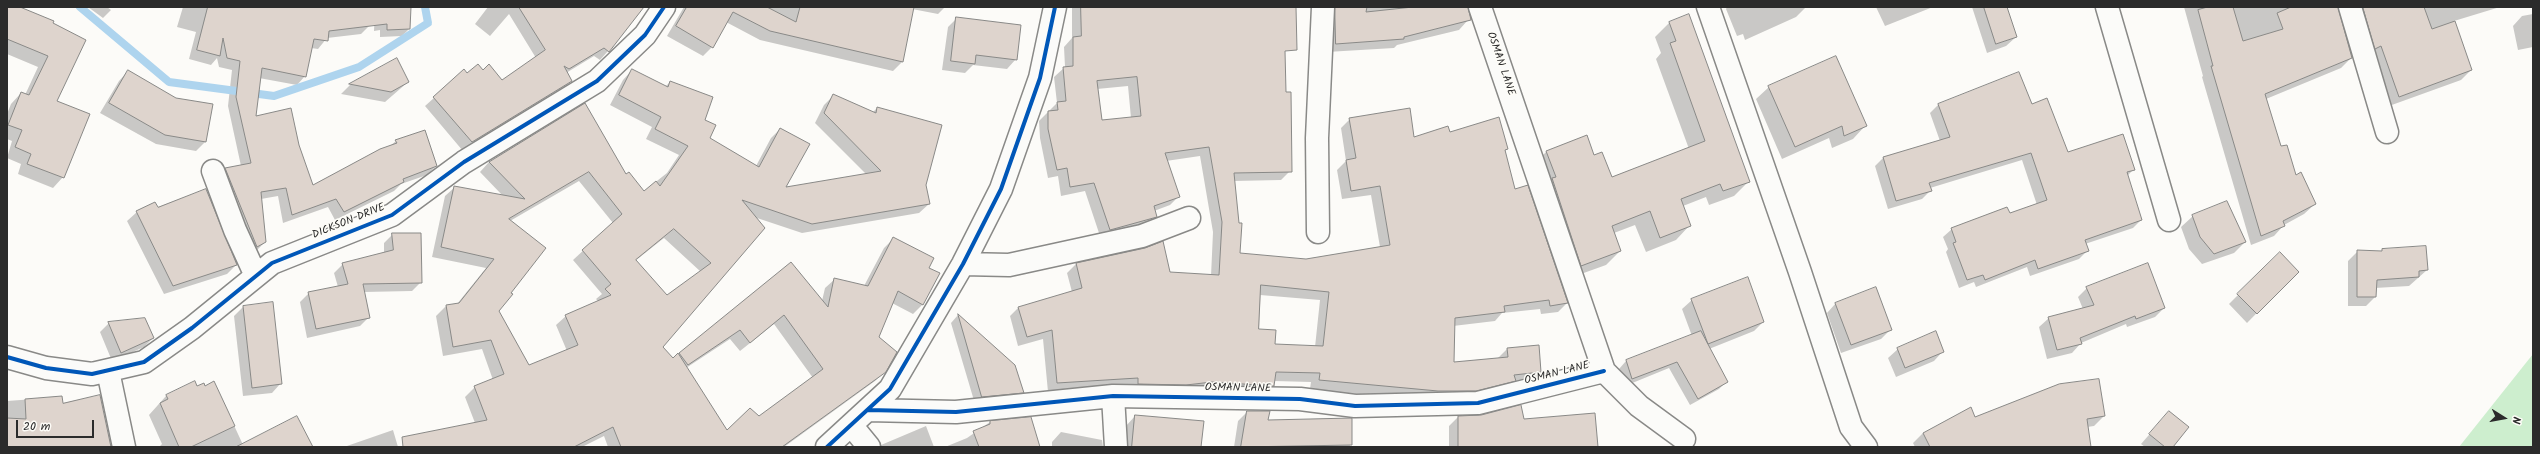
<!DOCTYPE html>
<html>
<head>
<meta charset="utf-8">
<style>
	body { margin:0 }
	#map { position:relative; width:2540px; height:454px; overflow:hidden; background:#fcfbf8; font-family:Kalam,sans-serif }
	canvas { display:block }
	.frame { position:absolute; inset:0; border:8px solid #2b2b2b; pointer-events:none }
	.north { position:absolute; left:2484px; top:398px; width:40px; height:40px; -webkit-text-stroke:3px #fdfcf7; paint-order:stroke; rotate:101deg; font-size:11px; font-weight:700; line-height:16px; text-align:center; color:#2b2b2b }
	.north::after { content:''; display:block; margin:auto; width:14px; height:18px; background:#2b2b2b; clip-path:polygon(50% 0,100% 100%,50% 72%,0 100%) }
	.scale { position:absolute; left:16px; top:420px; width:78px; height:18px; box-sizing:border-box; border:2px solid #2b2b2b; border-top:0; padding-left:5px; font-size:12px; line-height:14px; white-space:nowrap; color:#2b2b2b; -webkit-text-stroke:3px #fdfcf7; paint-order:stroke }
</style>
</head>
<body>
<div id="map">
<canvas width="2540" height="454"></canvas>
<div class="frame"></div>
<div class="north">N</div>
<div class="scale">20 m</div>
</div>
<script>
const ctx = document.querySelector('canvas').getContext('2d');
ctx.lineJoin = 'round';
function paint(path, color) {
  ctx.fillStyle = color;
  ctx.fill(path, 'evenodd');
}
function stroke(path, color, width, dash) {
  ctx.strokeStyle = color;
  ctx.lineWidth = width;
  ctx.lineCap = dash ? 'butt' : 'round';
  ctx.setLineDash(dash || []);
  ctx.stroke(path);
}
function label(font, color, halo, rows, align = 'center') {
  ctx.font = font + ' Kalam,sans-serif';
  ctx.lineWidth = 3;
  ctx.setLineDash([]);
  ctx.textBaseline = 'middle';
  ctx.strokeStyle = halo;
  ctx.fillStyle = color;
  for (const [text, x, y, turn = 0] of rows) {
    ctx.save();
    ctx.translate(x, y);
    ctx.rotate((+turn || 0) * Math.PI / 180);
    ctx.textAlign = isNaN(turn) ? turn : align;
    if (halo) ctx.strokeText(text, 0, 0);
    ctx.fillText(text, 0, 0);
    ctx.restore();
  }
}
paint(new Path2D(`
	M2533,354V447H2459Z`), '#cdeece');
paint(new Path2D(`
	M7,7H17L53,22L55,102L63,177L53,188L18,174L21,164L7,158L12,141L7,139V114L11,104L21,93L25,95L38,67L7,54Z
	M88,7H107L111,10L103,18Z
	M183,7H363L370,25L361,34L327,38L318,49L311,48L305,76L297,85L259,78L255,118L298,145L312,186L390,146L396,141L436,166L427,175L401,184L394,191L335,220L328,207L283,223L278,196L261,199L265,242L256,251L217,178L226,169L241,166L228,106L232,70L219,67L217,58L211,65L189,59L196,32L177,27Z
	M375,7H408L409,29L402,36L380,37V30L374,31Z
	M488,7H636L608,51L600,60L594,56L566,73L571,81L562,90L463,151L425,106L464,71L467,75L483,71L502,82L536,58L509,14L490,36L475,24Z
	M684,7H945L938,14L912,9L902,62L893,71L760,40L726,22L712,47L703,56L667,36Z
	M1072,7H1284L1285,93L1290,171L1281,180L1234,181L1239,254L1306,260L1380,247L1371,195L1342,199L1337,170L1346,161L1341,128L1350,119L1414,138L1450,134L1507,148L1505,151L1514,190L1567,303L1558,312L1541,314L1540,309L1502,313L1495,321L1453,326V363L1498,358L1507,349L1540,372L1531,381L1512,383L1505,389L1467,399H1403L1310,389L1311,382L1274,381L1273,386L1264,395L1048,392L1043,339L1018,346L1010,316L1019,307L1072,292L1067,273L1076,264L1145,249L1170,273L1211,276L1213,232L1200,156L1166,161L1179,196L1170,205L1154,211L1156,217L1147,226L1101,239L1085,191L1061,196L1058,176L1048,178L1040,138L1039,121L1057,103L1054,77L1065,67L1064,47L1072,38ZM1128,86L1131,118L1101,121L1097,89ZM1260,295L1320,300L1315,347L1274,345L1258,330Z
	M1325,7H1464L1468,20L1459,30L1397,45L1394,48L1327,52Z
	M1727,7H1806L1796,17L1745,40L1743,34L1737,36L1726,9Z
	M1876,7H1933L1885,26Z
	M1972,7H2006L2016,37L2006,46L1987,53Z
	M2184,7H2338L2351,58L2341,68L2266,99L2280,148L2295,176L2315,204L2304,214L2284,225L2274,236L2251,245L2202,77L2203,76Z
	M2345,7H2500L2454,21L2471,70L2461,80L2389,106Z
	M2533,14V47L2518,50L2513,26L2522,16Z
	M1689,15L1749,181L1734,196L1709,205L1706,197L1683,206L1690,225L1676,240L1646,252L1635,225L1614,233L1620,251L1606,265L1567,279L1532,166L1546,152L1594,156L1611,178L1689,149L1656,59L1661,53L1655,37L1669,23Z
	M957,18L1016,59L1007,69L973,65L965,73L942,70L948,27Z
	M396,60L408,82L385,102L341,94L350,85Z
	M632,70L665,87L670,82L704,120L709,138L756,166L771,138L780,129L784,189L866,174L815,123L824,105L834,95L872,113L877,108L925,185L929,204L919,213L802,233L754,217L661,347L673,359L791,263L822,301L825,288L835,279L864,286L884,248L894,238L928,269L923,304L913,314L892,303L878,337L885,371L875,381L784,447H608L604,436L582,447H426L475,423L465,397L475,387L493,380L482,349L443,356L436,316L446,306L457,304L486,268L432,257L445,196L455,187L503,196L480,172L489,162L584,104L626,176L643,192L667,173L679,155L646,139L652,127L610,105L623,80ZM579,181L613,223L573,260L602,294L596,299L599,302L566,316L556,325L567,351L529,366L498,311L510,221ZM664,238L701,272L667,296L635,261ZM774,324L813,378L759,418L727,431L686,368L730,339L740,351Z
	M128,71L206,141L196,151L156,144L100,113L119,81Z
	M2019,73L2031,105L2067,153L2134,169L2127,176L2141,220L2133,228L2085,244L2087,251L2079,259L2030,276L2027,267L1976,287L1974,282L1959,288L1946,252L1948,249L1943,237L1952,229L2009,214L2037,205L2022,160L1930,188L1931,190L1922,199L1888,209L1875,166L1884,157L1940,141L1930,113L1938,105Z
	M1769,87L1865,126L1853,139L1832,148L1829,138L1782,159L1756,99Z
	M155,203L157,208L236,265L227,274L164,294L127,221L137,212Z
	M2193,216L2245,242L2234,253L2202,264L2189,249L2181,227Z
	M393,234L421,282L412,291L364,292L369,317L360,326L307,338L300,302L309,293L338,287L334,273L343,264L384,253V243Z
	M2383,250L2427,270L2409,286L2375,288V297L2366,306H2348V261L2358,251L2381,252Z
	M2280,253L2297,272L2247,323L2229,304Z
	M2087,288L2164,308L2155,317L2127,327L2126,324L2081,343L2072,353L2047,359L2039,327L2049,318L2083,309L2078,297Z
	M1692,300L1763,322L1754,331L1709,349L1727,381L1719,389L1690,405L1669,368L1625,386L1619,369L1626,361L1692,336L1682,309Z
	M272,303L281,383L272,393L243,396L234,316L243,307Z
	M1836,303L1891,329L1881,339L1841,353L1827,313Z
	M958,315L1014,366L1022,392L1015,400L975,404L951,323Z
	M109,323L153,338L144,347L112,361L100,332Z
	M1898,349L1943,351L1934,361L1896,377L1888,358Z
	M194,382L197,387H205L214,382L244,447H159L162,444L149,415L166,396Z
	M61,397L62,405L100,397L111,447H7V401Z
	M1247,412L1267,421L1351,444L1349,447H1234L1238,421Z
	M2169,412L2172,447H2145L2141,444Z
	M1135,416L1200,447H1124L1126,426Z
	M2104,416L2094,426L2087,427L2090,447H1915L1913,443L1923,433L1975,418Z
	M1458,417L1523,420L1597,447H1449V426Z
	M990,422L1039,447H945L967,438Z
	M926,426L934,447H879L881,445Z
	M393,430L398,447H344Z
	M1061,432L1102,440L1103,447H1052V442Z`), '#0003');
stroke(new Path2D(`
	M80,7L169,82L274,96L359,67L428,23L425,7`), '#aed4ee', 8);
const building = new Path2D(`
	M7,7H20L54,21L53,23L86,40L57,101L90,114L64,178L27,164L31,154L15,147L22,130L8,125L21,92L29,95L48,56L7,39Z
	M208,7H411L410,29L387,30V24L329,31L328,41L314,39L306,77L262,68L256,116L291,108L299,145L313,185L380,149L397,143L395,140L425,130L437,166L403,179L404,182L344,212L336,199L292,215L286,188L261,192L266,242L257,247L225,168L251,163L236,97L240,61L227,58L223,38L220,56L197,50Z
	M519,7H644L609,52L604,48L569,69L564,66L572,81L472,142L433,97L464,69L467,73L478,64L483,70L489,64L502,80L545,50Z
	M687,7H767L796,22L800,7H914L903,62L770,31L733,12L713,48L676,26Z
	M1081,7H1296L1297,50L1285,51L1286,92H1291L1292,172L1234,173L1239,223H1242L1240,253L1306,259L1390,245L1380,186L1351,191L1346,160L1356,158L1349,118L1410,108L1414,137L1448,126L1450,132L1499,117L1508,149L1505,150L1515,189L1528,185L1568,303L1550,306L1549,300L1504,306L1505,312L1455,318L1454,362L1508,357L1507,348L1539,345L1541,372L1514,375L1516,381L1476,391H1438L1319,380L1320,373L1276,372L1274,386L1212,382L1186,385L1138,384V378L1057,383L1052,330L1027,337L1018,307L1082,288L1076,263L1145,248L1163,241L1170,272L1219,275L1222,222L1209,147L1165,153L1180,197L1154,206L1157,217L1110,230L1094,183L1070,187L1067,168L1057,170L1048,129V111L1058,110L1057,102L1066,101L1063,67L1073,66V37L1081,36ZM1137,77L1141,116L1102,120L1097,81ZM1261,285L1329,292L1323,346L1275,344L1276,330L1259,329Z
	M1335,7H1367L1366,12L1413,7H1468L1471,20L1404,37V39L1336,44Z
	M1984,7H2007L2017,37L1996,44Z
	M2208,7H2233L2243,41L2283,29L2277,13L2291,7H2338L2352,58L2265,94L2281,146L2287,145L2296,175L2301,172L2316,204L2283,221L2285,226L2261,236L2211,66H2213L2198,10Z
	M2363,7H2424L2432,29L2455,21L2472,70L2399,97L2381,46L2375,49Z
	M1689,14L1750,182L1723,191L1720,184L1681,199L1691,226L1660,238L1650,211L1612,226L1621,251L1581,266L1552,178L1556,177L1546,151L1587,135L1594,155L1602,152L1612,177L1705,141L1670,43L1676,41L1669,22Z
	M956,17L1021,25L1017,60L976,55L975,64L951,61Z
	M1836,56L1867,126L1844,136L1842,126L1795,147L1768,86Z
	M397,58L409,82L391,92L349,84Z
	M632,69L668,87L670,81L713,97L705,120L716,125L710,138L759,167L780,128L810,144L786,187L881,171L824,113L833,94L876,113L877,107L942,125L926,185L930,204L812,224L742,200L765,228L663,347L673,358L678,353L727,430L750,408L759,416L823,369L784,315L750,343L740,330L688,365L679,353L791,262L828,307L834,278L868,286L893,237L934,258L929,268L940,273L923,305L898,291L879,337L897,352L886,372L782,447H621L613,427L574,447H403L402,437L487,420L474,386L504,374L491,340L453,347L446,305L459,303L494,259L441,247L454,186L525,199L489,162L585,103L626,174L629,172L644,191L656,181L660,186L688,146L655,129L661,117L619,95ZM589,172L622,214L582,250L611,284L605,289L611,295L565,315L578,345L529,365L499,311L513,294L511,293L546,248L509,219ZM674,229L711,263L667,295L636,260Z
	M128,70L176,98L213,104L206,142L165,135L109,103Z
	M2019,72L2032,104L2047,98L2068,152L2123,134L2135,170L2127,172L2142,220L2085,240L2089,251L2038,269L2035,260L1985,280L1983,275L1967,280L1953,243L1956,242L1951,228L2007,207L2010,213L2047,200L2031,153L1929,183L1932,191L1896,201L1883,157L1950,137L1938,104Z
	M206,189L237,265L173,286L136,211L155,202L158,207Z
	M2227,201L2246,242L2214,254L2200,237L2192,215Z
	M392,233H421L422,283L363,284L370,318L316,329L308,292L348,284L342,263L393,250Z
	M2426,246L2428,270L2419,271V277L2377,280L2376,297H2357V250L2382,251V249Z
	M2280,252L2299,272L2257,314L2237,294Z
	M2148,263L2165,308L2136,319L2135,316L2080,338L2082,344L2057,350L2048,317L2094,305L2086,287Z
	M1748,277L1764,322L1708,344L1691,299Z
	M1876,287L1892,330L1851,345L1835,303Z
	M273,302L282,384L252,388L243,306Z
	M958,314L1015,365L1024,393L982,397Z
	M145,318L154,338L121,353L108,322Z
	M1701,331L1728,382L1698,399L1677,362L1632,379L1626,360Z
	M1936,331L1944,352L1905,368L1897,348Z
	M2099,379L2105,416L2087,419L2091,447H1930L1923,433L1971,407L1975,417L2059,384Z
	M195,381L197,386L204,383L205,386L214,381L235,426L191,447H179L160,403L168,399L166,395Z
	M100,395L111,447H7V418L26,419L25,399L62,396L63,403Z
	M1521,405L1524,419L1595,413L1598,447H1458V416L1481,415Z
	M1247,411H1270L1268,420L1352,418V445L1241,447Z
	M2169,411L2189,427L2173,447H2165L2149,434Z
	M1135,415L1204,421L1201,447H1132Z
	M297,416L313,447H236Z
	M1031,417L1040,447H979L973,431L990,424V421Z`);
paint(building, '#ded4cd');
stroke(building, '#898987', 1);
const minor = new Path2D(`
	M1480,7L1604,371L1639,406L1684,439
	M1708,7L1800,272L1851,427L1866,447
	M2107,7L2169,220
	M2350,7L2387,132
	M213,171L235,230L256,276
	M1318,232L1317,138L1323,7
	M963,264L1009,265L1142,236L1189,218
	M7,357L46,368L92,374L144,362L192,328L272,263L392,215L464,162L597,81L645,35L664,7
	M108,371L124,447
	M1113,396L1116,447
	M868,410L956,412L1113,396L1300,399L1355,406L1478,403L1604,371
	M851,425L869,447
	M827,447L890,389L963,264L1001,189L1040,78L1055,7`);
stroke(minor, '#898987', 25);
stroke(minor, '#fbfbf9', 22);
stroke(new Path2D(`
	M7,357L46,368L92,374L144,362L192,328L272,263L392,215L464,162L597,81L645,35L664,7
	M868,410L956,412L1113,396L1300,399L1355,406L1478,403L1604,371
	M827,447L890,389L963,264L1001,189L1040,78L1055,7`), '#0057b8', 4);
label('11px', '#2b2b2b', '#fdfcf7', [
	["OSMAN LANE",1500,64,71],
	["DICKSON DRIVE",349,222,-22],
	["OSMAN LANE",1557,374,-14],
	["OSMAN LANE",1238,389,1]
]);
</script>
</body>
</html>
